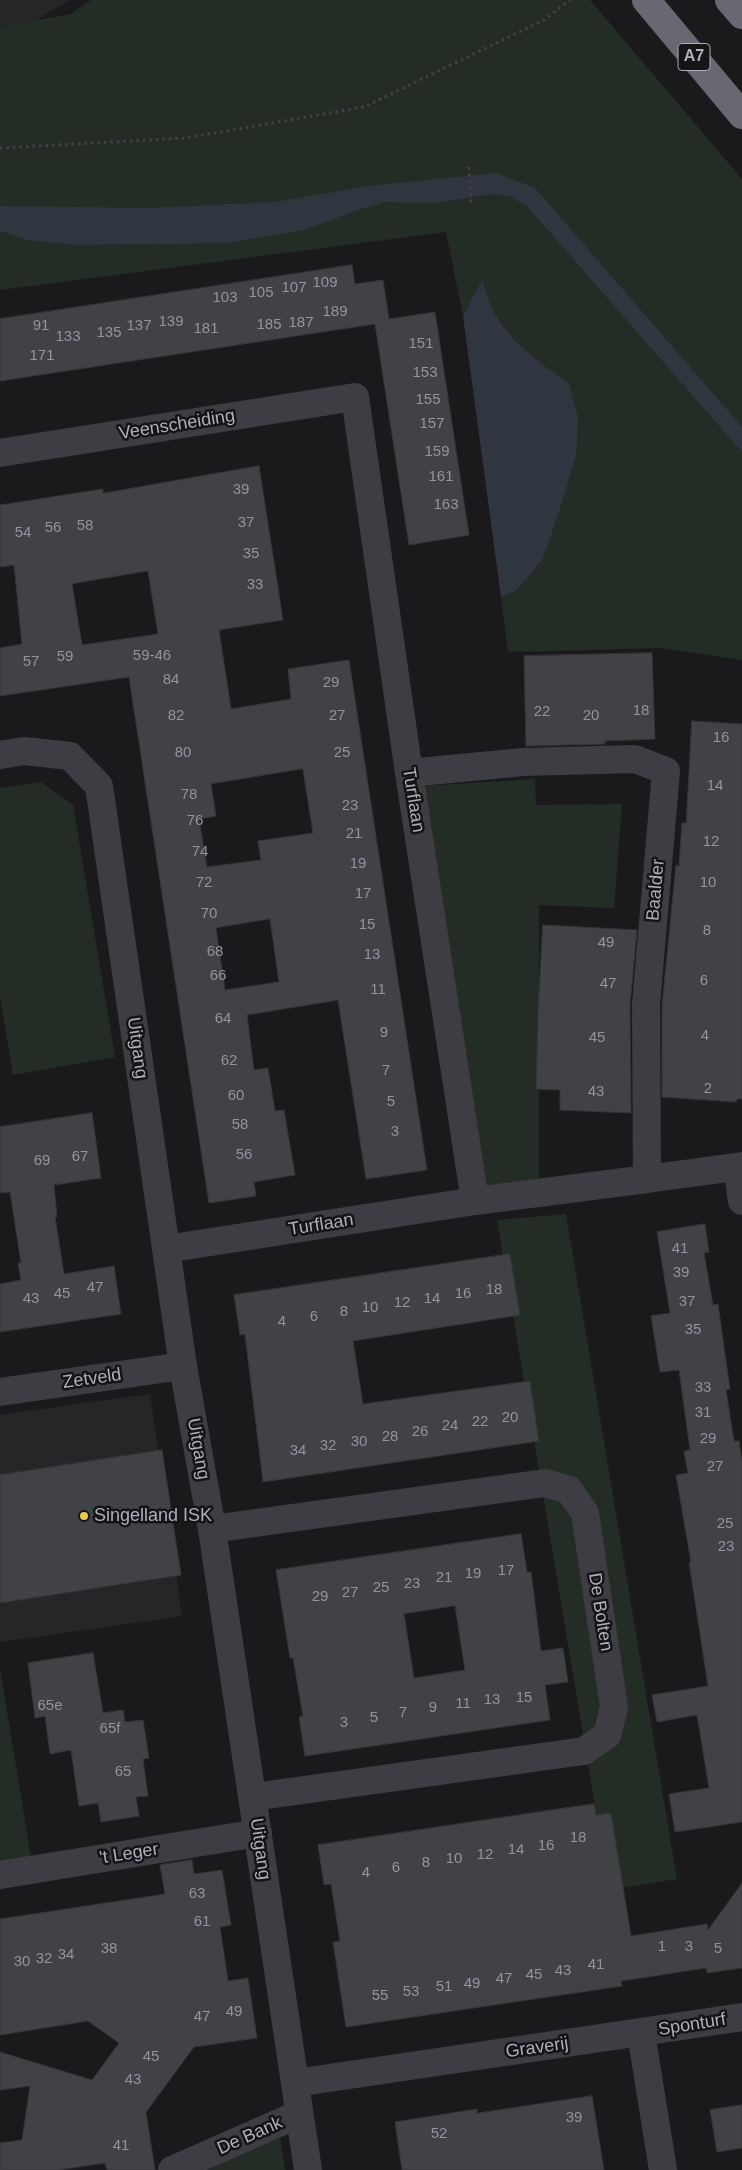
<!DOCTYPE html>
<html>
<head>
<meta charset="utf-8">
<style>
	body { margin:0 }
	canvas { display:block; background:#1a1a1c }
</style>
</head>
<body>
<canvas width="742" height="2170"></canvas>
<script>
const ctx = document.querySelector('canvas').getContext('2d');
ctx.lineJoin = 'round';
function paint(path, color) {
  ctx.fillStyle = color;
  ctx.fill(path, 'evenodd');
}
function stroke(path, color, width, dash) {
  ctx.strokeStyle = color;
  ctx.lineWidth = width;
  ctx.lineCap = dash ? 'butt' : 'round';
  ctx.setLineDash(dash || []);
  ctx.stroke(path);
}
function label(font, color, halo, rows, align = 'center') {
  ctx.font = font + ' Helvetica,sans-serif';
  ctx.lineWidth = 5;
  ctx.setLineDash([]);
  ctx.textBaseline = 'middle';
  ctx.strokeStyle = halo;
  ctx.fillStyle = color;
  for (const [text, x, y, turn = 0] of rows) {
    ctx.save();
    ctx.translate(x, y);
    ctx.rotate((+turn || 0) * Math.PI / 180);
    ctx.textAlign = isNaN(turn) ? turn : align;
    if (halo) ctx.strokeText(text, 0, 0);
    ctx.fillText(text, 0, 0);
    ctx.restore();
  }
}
paint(new Path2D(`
	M0,0H69L0,43Z
	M150,1394L182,1616L0,1642V1415Z`), '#262629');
paint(new Path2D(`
	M91,0H590L742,179V660L660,648L508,652L501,597L517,590L543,559L559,512L575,456L569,383C539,363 511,342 493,310C488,302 486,290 482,281L463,316L446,232L0,290V27L71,14Z
	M535,779L536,805L622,804L614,908L539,905V1183L487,1192L422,786Z
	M41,782L73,805L115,1057L13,1075L0,997V788Z
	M566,1214L677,1879L609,1890L497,1220Z
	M0,1669L31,1858L0,1863Z
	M280,2137L285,2170H207Z`), '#242c26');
paint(new Path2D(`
	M496,173L535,188L742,427V452L527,206L509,196L493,194L435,203L385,202L355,211L304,230L228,243L75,245L28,240L0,231V206L151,208L275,202L370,186Z
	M482,280C486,290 488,301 493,310C510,342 540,363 569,383L578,418L576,456L559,512L543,559L517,590L501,597L463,316Z`), '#303640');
const building = new Path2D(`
	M352,265L355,284L383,280L389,319L435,312L469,535L409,545L375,324L0,381V319Z
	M259,466L283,620L219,630L231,709L291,699L288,669L349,660L427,1170L366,1179L338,1000L247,1015L254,1070L268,1068L275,1111L284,1110L295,1175L254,1182L256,1196L209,1203L129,677L0,696V648L22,644L14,565L0,567V505L103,489V493ZM148,571L158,634L82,645L72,584ZM303,769L313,833L258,841L261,860L207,867L199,819L216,816L211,784ZM270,919L279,982L225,990L216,928Z
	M652,653L655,739L605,741V744L526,746L524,656Z
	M692,721L742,724V1099H737L736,1102L662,1097V1006L676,865L679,866L682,823H686Z
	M543,925L637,930L630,1005L631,1113L560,1110V1090L536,1089L538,1013Z
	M92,1113L101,1178L54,1185L57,1217H55L64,1274L114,1266L121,1314L0,1332V1284L21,1280L18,1263H21L10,1192L0,1193V1127Z
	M705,1224L709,1252L704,1253L713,1305L718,1304L730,1389L726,1390L730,1416L734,1441H739L742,1462V1822L675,1832L669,1794L709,1788L697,1715L657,1722L652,1695L708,1686L689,1562H691L676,1475L688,1473L684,1451L690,1450L679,1370L660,1372L651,1316L670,1313L657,1232Z
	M510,1254L520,1315L353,1341L363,1404L530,1381L539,1441L263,1482L245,1334L240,1335L234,1295Z
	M162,1450L181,1575L0,1603V1475Z
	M521,1534L527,1572H531L541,1651L563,1648L568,1682L545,1685L550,1720L305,1756L299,1717L303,1716L293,1658H290L276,1570ZM455,1606L465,1670L414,1678L404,1614Z
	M93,1653L103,1713L123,1710L125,1722L143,1720L149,1758L143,1759L148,1796L136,1797L139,1816L101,1822L98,1803L79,1806L71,1750L50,1754L45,1716L35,1718L28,1663Z
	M594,1804L596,1815L611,1813L631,1936L707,1924L708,1930L742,1883V1968L707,1973L706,1968L621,1981L622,1986L346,2027L333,1942L340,1941L331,1884L324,1885L318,1845Z
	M192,1860L194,1874L222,1870L231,1925L220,1927L228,1981L248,1978L257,2038L194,2047L146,2112L155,2170H107L105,2163L58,2170H0V2143L22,2140L30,2086L0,2090V2052L92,2080L119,2043L88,2021L0,2035V1919L165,1894L160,1865Z
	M592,2096L604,2170H402L395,2122L477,2109V2113Z
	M742,2105V2148L717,2152L710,2110Z`);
paint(building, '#414246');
stroke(building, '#353438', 1);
stroke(new Path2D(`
	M0,148L186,138L364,107L544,20L570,0
	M469,167L471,204`), '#414248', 3, [2.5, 4]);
stroke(new Path2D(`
	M0,453L355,397L409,773L475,1201
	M0,755L24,751L70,756L99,786L183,1366L212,1529L308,2170
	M409,773L523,762L635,759L666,771L646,1005L647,1179L742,1166
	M737,1167L742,1201
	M166,1249L475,1201L647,1179
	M0,1392L183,1366
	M212,1529L545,1483L569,1490L585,1513L614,1707L607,1735L584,1751L253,1797
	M0,1875L258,1833
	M641,2033L663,2170
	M295,2083L742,2017
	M172,2170L299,2114`), '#3d3d43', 28);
stroke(new Path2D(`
	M646,0L742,115
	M729,0L742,15`), '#676872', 28);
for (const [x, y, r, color] of [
	[84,1516,5,"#eacd44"]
]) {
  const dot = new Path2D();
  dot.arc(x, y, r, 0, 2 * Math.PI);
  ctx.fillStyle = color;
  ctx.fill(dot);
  stroke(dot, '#151517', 2);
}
label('15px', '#92949e', null, [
	["109",325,283],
	["107",294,288],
	["105",261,293],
	["103",225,298],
	["189",335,312],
	["139",171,322],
	["187",301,323],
	["185",269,325],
	["91",41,326],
	["137",139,326],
	["181",206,329],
	["135",109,333],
	["133",68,337],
	["151",421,344],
	["171",42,356],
	["153",425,373],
	["155",428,400],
	["157",432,424],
	["159",437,452],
	["161",441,477],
	["39",241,490],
	["163",446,505],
	["37",246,523],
	["58",85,526],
	["56",53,528],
	["54",23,533],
	["35",251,554],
	["33",255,585],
	["59-46",152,656],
	["59",65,657],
	["57",31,662],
	["84",171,680],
	["29",331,683],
	["18",641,711],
	["22",542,712],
	["82",176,716],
	["27",337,716],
	["20",591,716],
	["16",721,738],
	["80",183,753],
	["25",342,753],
	["14",715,786],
	["78",189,795],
	["23",350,806],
	["76",195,821],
	["21",354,834],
	["12",711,842],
	["74",200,852],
	["19",358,864],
	["72",204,883],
	["10",708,883],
	["17",363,894],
	["70",209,914],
	["15",367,925],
	["8",707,931],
	["49",606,943],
	["68",215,952],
	["13",372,955],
	["66",218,976],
	["6",704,981],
	["47",608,984],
	["11",378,990],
	["64",223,1019],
	["9",384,1033],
	["4",705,1036],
	["45",597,1038],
	["62",229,1061],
	["7",386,1071],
	["2",708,1089],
	["43",596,1092],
	["60",236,1096],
	["5",391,1102],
	["58",240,1125],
	["3",395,1132],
	["56",244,1155],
	["67",80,1157],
	["69",42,1161],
	["41",680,1249],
	["39",681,1273],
	["47",95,1288],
	["18",494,1290],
	["45",62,1294],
	["16",463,1294],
	["43",31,1299],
	["14",432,1299],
	["37",687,1302],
	["12",402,1303],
	["10",370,1308],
	["8",344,1312],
	["6",314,1317],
	["4",282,1322],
	["35",693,1330],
	["33",703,1388],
	["31",703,1413],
	["20",510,1418],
	["22",480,1422],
	["24",450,1426],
	["26",420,1432],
	["28",390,1437],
	["29",708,1439],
	["30",359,1442],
	["32",328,1446],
	["34",298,1451],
	["27",715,1467],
	["25",725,1524],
	["23",726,1547],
	["17",506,1571],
	["19",473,1574],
	["21",444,1578],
	["23",412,1584],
	["25",381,1588],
	["27",350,1593],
	["29",320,1597],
	["15",524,1698],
	["13",492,1700],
	["11",463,1704],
	["65e",50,1706],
	["9",433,1708],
	["7",403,1713],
	["5",374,1718],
	["3",344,1723],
	["65f",110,1729],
	["65",123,1772],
	["18",578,1838],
	["16",546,1846],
	["14",516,1850],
	["12",485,1855],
	["10",454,1859],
	["8",426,1863],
	["6",396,1868],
	["4",366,1873],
	["63",197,1894],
	["61",202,1922],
	["1",662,1947],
	["3",689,1947],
	["38",109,1949],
	["5",718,1949],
	["34",66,1955],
	["32",44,1959],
	["30",22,1962],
	["41",596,1965],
	["43",563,1971],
	["45",534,1975],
	["47",504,1979],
	["49",472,1984],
	["51",444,1987],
	["53",411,1992],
	["55",380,1996],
	["49",234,2012],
	["47",202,2017],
	["45",151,2057],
	["43",133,2080],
	["39",574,2118],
	["52",439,2134],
	["41",121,2146]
]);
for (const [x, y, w] of [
	[694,57,32]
]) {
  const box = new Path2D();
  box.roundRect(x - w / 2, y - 13.5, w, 27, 4);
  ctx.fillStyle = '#151517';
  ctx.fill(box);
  stroke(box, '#adafbb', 1);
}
label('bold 16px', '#adafbb', null, [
	["A7",694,57]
]);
label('18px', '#adafbb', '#151517', [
	["Veenscheiding",177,425,-9],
	["Turflaan",413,800,81],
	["Baalder",656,890,-85],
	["Uitgang",137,1048,82],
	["Turflaan",321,1225,-9],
	["Zetveld",92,1379,-8],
	["Uitgang",198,1449,80],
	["De Bolten",600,1612,81],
	["Uitgang",260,1849,82],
	["'t Leger",129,1854,-9],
	["Sponturf",692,2025,-9],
	["Graverij",537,2048,-8],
	["De Bank",250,2136,-24]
]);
label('18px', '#adafbb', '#151517', [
	["Singelland ISK",94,1516]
], 'left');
</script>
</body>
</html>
